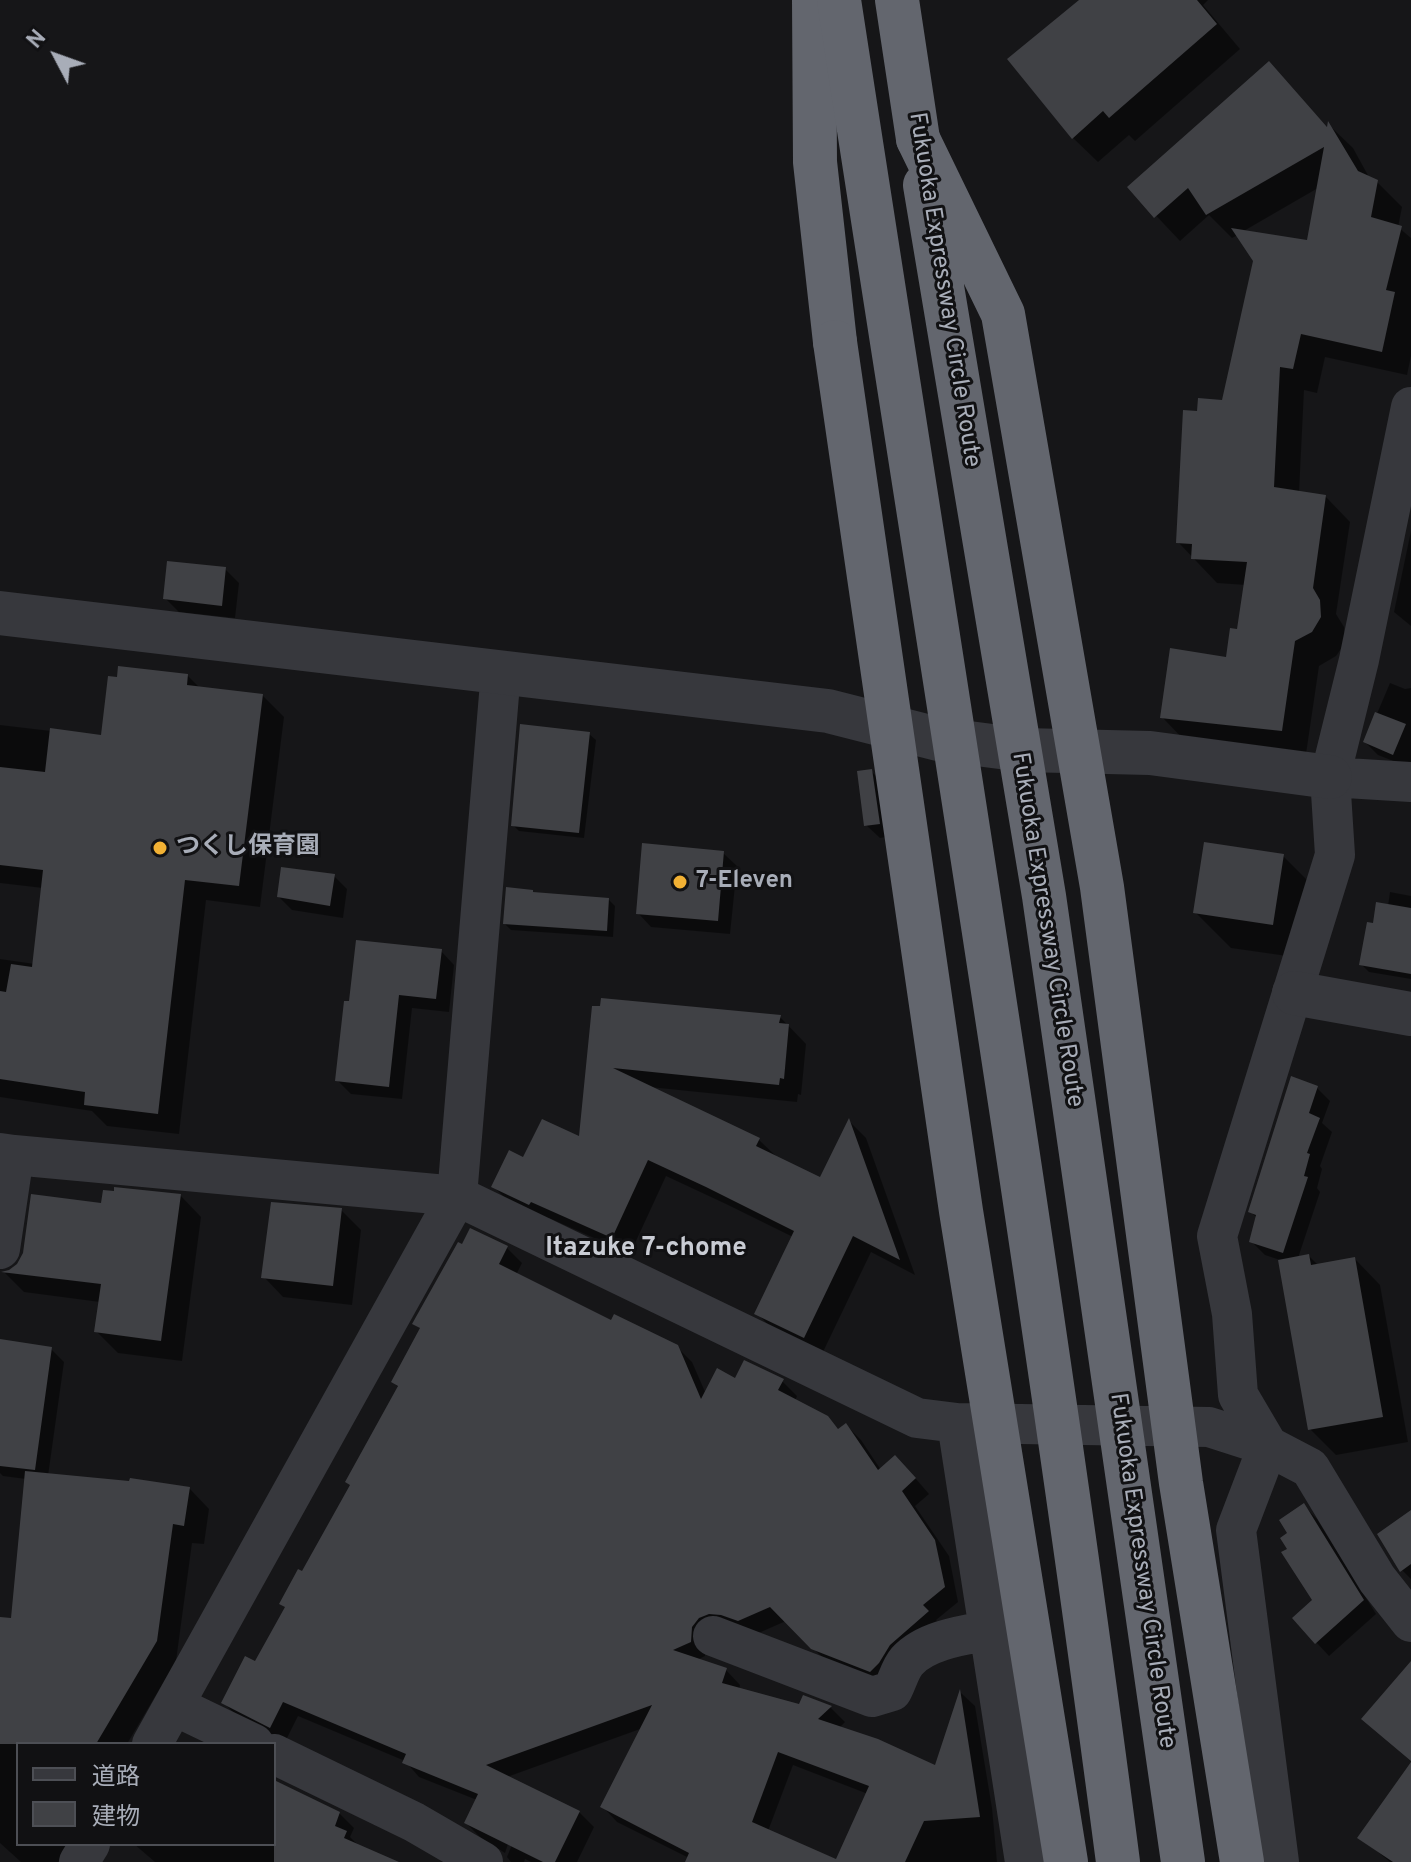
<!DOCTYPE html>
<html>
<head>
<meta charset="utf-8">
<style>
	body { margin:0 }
	#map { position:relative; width:1411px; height:1862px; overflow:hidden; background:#161618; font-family:Overpass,"Noto Sans JP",sans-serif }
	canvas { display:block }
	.legend { position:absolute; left:16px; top:1742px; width:260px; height:104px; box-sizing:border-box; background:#111113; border:2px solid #4d4f55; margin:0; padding:10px 14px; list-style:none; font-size:24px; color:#a8adb8 }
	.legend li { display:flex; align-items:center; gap:16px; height:40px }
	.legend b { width:40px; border:2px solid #4d4f55 }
	.north { position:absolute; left:16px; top:16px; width:80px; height:80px; -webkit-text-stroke:6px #111113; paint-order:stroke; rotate:311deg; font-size:22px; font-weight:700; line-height:32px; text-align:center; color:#a8adb8 }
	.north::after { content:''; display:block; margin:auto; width:28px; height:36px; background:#a8adb8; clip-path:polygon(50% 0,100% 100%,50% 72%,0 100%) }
</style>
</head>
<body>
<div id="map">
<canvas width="1411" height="1862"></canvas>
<ul class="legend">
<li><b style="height:10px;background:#37383d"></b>道路</li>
<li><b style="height:22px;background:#404145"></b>建物</li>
</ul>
<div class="north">N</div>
</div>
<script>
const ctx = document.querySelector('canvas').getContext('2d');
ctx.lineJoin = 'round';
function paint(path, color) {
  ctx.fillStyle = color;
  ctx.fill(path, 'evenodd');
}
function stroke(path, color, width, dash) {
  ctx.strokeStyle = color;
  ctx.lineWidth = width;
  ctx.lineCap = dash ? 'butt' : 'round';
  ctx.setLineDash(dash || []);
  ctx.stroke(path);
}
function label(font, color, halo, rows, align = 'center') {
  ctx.font = font + ' Overpass,"Noto Sans JP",sans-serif';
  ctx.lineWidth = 6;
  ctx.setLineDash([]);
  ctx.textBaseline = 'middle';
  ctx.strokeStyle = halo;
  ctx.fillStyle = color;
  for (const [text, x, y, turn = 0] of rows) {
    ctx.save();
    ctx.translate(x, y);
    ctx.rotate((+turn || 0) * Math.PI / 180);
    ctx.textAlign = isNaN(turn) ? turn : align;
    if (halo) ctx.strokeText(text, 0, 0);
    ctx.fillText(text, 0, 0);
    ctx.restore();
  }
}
paint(new Path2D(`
	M1082,0H1208L1203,5L1240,49L1135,141L1129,135L1098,162L1073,138Z
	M1269,64L1329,129L1330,126L1353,148L1370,179L1377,182L1402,207L1398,227L1411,238V356L1407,375L1325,357L1317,393L1304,390L1299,493L1326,497L1350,522L1336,614L1344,627L1345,643L1336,656L1319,666L1306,754L1186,742L1162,717L1228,659L1239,632L1246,585L1217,583L1178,542L1198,413L1223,402L1255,261L1238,235L1232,238L1209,215L1180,241L1130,188ZM1318,188L1309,243L1242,232Z
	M1411,531V626L1394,612Z
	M225,569L239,583L235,618L179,612L165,598Z
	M188,676L200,688L262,695L284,717L260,907L206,900L179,1134L107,1126L92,1111L0,1097V959L35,964L43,888L0,883V725L102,737Z
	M1390,683L1405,689L1411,688V763L1401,764L1378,755L1365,742Z
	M589,734L596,740L584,838L519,831L513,825Z
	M871,771L884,784L892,836L880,838L866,825Z
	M723,853L737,866L730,934L651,927L638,913Z
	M1283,856L1319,892L1308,959L1231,948L1195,912Z
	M334,876L347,889L343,918L292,910L279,897Z
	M1390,892L1411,896V979L1369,972L1361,964L1374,925L1388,906Z
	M535,895L609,900L615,906L613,937L511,930L505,924Z
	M441,951L454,965L449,1012L412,1008L402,1099L351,1094L337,1080L346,1003Z
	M594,1008L780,1017L806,1044L801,1095L798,1094L797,1102L649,1087L759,1140L777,1157L821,1180L850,1122L866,1138L915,1275L871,1252L822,1354L774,1331L757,1313L793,1237L726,1204L666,1176L630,1254L549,1218L547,1222L511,1204L493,1186L524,1159L581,1140Z
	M1317,1088L1330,1101L1322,1123L1332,1132L1320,1166L1322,1169L1317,1188L1320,1192L1298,1258L1309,1256L1318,1265L1355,1259L1380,1285L1408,1442L1336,1455L1310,1429L1280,1260L1265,1255L1252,1242L1258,1219L1251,1212Z
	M115,1193L180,1195L201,1217L182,1361L118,1353L96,1331L100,1302L24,1292L5,1273L10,1272L103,1205Z
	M341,1210L361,1230L352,1305L283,1297L264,1277Z
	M471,1230L507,1248L522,1263L516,1275L612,1322L677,1347L692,1362L706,1394L736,1380L782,1381L797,1396L795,1401L827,1418L839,1430L846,1425L861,1440L881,1470L910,1472L929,1494L915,1506L949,1556L958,1602L936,1620L942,1627L885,1685L828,1663L786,1621L754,1635L706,1642L705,1656L697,1660L726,1670L740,1685L739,1690L800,1706L804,1698L831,1708L845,1722L839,1728L936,1767L961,1693L975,1706L992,1808L997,1862H688L689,1858L617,1822L603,1807L643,1728L507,1777L579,1812L594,1827L577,1862H531L525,1859L524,1862H511L507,1857L515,1837L511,1835L505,1853L481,1838L466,1823L477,1800L419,1777L405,1761L298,1716L285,1742L238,1717L223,1702L255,1664L352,1486L399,1388L393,1382L421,1329L415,1323ZM793,1765L868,1794L838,1860L768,1831Z
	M51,1349L64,1362L48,1476L190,1489L209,1509L204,1544L192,1543L176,1661L127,1744H18V1844H74L58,1862H21L0,1843V1619L12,1621L26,1479L3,1476L0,1473V1360Z
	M1304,1506L1317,1519L1376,1614L1329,1656L1316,1642L1315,1601L1290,1549V1534Z
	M1411,1513V1579L1402,1570Z
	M1411,1765V1862H1390L1360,1837Z
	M274,1782L339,1813L354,1828L350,1837L361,1848L394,1862H155L134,1844H274Z`), '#0007');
paint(new Path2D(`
	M1079,0H1197L1217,24L1109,118L1103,111L1072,139L1007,59Z
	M1269,61L1327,127L1328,121L1358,171L1378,180L1371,217L1402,226L1386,290L1395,292L1382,352L1301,334L1293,369L1280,367L1274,487L1326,495L1313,588L1320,600L1321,617L1312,632L1295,641L1282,731L1160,718L1170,648L1226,657L1230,628L1237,629L1247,562L1191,559L1192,544L1176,543L1183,410L1197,411L1198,398L1222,400L1253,261L1231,228L1307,240L1324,147L1206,215L1188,188L1154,218L1127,187Z
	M167,561L226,567L222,606L163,599Z
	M118,666L188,674L187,685L263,694L239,886L185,880L158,1114L84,1105L85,1092L0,1079V991L6,992L11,964L32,967L43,870L0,865V767L45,772L50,728L101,735L108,676L117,677Z
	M1375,712L1406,724L1393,755L1363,742Z
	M520,724L590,732L579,833L511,826Z
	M872,769L880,824L864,826L857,771Z
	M1204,842L1284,854L1273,925L1193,913Z
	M642,843L724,851L718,921L636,914Z
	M281,867L335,874L330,906L277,897Z
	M506,887L533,890V892L609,898L607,931L503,924Z
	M1376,902L1411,908V974L1359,965L1367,922L1373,923Z
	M356,940L442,949L436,999L399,995L389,1087L335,1081L344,1001H349Z
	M601,998L781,1015L779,1023L789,1024L784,1079L780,1078L779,1085L613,1068L760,1138L756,1146L820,1177L849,1118L900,1260L853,1236L804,1338L754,1314L794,1231L706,1187L648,1160L612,1238L531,1202L529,1205L491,1187L509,1150L523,1157L542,1119L579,1136L592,1006H600Z
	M1291,1076L1318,1086L1309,1113L1320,1118L1307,1153L1310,1154L1304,1176L1308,1177L1283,1253L1249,1242L1256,1215L1248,1212Z
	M114,1187L181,1194L161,1341L94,1332L101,1284L1,1272L9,1270L17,1264L23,1253L31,1194L101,1203L103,1190L114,1191Z
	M271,1202L342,1208L333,1286L261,1278Z
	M470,1228L508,1246L499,1264L611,1320L614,1314L678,1345L701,1399L717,1368L735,1378L744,1360L784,1379L778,1390L828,1416L838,1429L846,1423L878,1470L895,1455L916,1478L902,1491L935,1540L945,1587L923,1605L929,1611L890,1645L879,1663L870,1672L811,1649L770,1607L738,1621L721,1615L709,1614L699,1618L692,1627L691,1642L673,1650L727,1668L722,1683L799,1704L803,1695L832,1706L818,1719L878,1739L935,1765L960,1689L980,1817L924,1821L905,1862H685L689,1853L600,1807L652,1705L486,1765L580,1811L555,1862H543L464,1823L478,1794L402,1763L406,1754L283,1702L270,1728L221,1703L245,1656L255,1661L285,1607L279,1604L298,1569L302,1571L350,1485L345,1482L398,1386L391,1382L420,1328L412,1324L458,1242L462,1244ZM778,1752L869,1786L836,1859L752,1822Z
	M1309,1254L1311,1265L1355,1257L1383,1417L1308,1430L1278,1260Z
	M0,1339L52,1347L35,1470L0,1466Z
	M25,1471L129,1481L130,1478L190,1487L184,1526L173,1524L157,1641L96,1744H0V1617L11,1618Z
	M1304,1503L1364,1600L1315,1644L1292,1618L1312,1600L1281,1552L1287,1549L1280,1538L1287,1533L1279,1520Z
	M1411,1510V1564L1400,1572L1377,1534Z
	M1411,1661V1761L1361,1719Z
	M1411,1762V1862H1393L1357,1838Z
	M274,1780L340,1812L335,1826L347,1831L344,1838L399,1862H274Z`), '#404145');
stroke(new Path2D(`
	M1330,777L1411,782
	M0,1153L14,1155L0,1249
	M14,1155L457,1196L917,1418L957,1423L1209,1427L1268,1446L1310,1468L1377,1579L1411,1622
	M957,1423L1025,1862
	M1268,1446L1238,1395L1232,1314L1217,1236L1335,855L1330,777L1359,660L1411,407
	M1268,1446L1236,1530L1279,1862
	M713,1636L872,1697L892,1691C897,1682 900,1669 907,1661C926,1640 964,1635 991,1630
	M175,1706L254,1744
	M152,1744L457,1196L501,671
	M274,1754L414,1822L483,1862
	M79,1862L90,1844`), '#37383d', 40);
stroke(new Path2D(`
	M0,613L828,711L938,739L1023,750L1150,753L1330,777
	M1294,993L1411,1014`), '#37383d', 44);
stroke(new Path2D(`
	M814,0L815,162L835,342
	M897,0L918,139`), '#63666e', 44);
stroke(new Path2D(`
	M839,0C934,620 1037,1240 1118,1862
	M918,139L1003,314L1102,887L1181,1483L1242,1862
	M925,185L1044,896L1183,1862
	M835,342L961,1211L1066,1862`), '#63666e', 44);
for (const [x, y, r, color] of [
	[160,848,8,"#f2b134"],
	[680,882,8,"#f2b134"]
]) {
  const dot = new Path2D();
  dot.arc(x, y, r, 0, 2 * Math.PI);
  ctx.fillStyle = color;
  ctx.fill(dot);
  stroke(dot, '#111113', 3);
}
label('24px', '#a8adb8', '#111113', [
	["Fukuoka Expressway Circle Route",943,290,81],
	["Fukuoka Expressway Circle Route",1046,930,81],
	["Fukuoka Expressway Circle Route",1141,1571,82]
]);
label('bold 24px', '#a8adb8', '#111113', [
	["つくし保育園",176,848],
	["7-Eleven",696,882]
], 'left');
label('bold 26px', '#c9ccd4', '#111113', [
	["Itazuke 7-chome",646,1250]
]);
</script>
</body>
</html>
